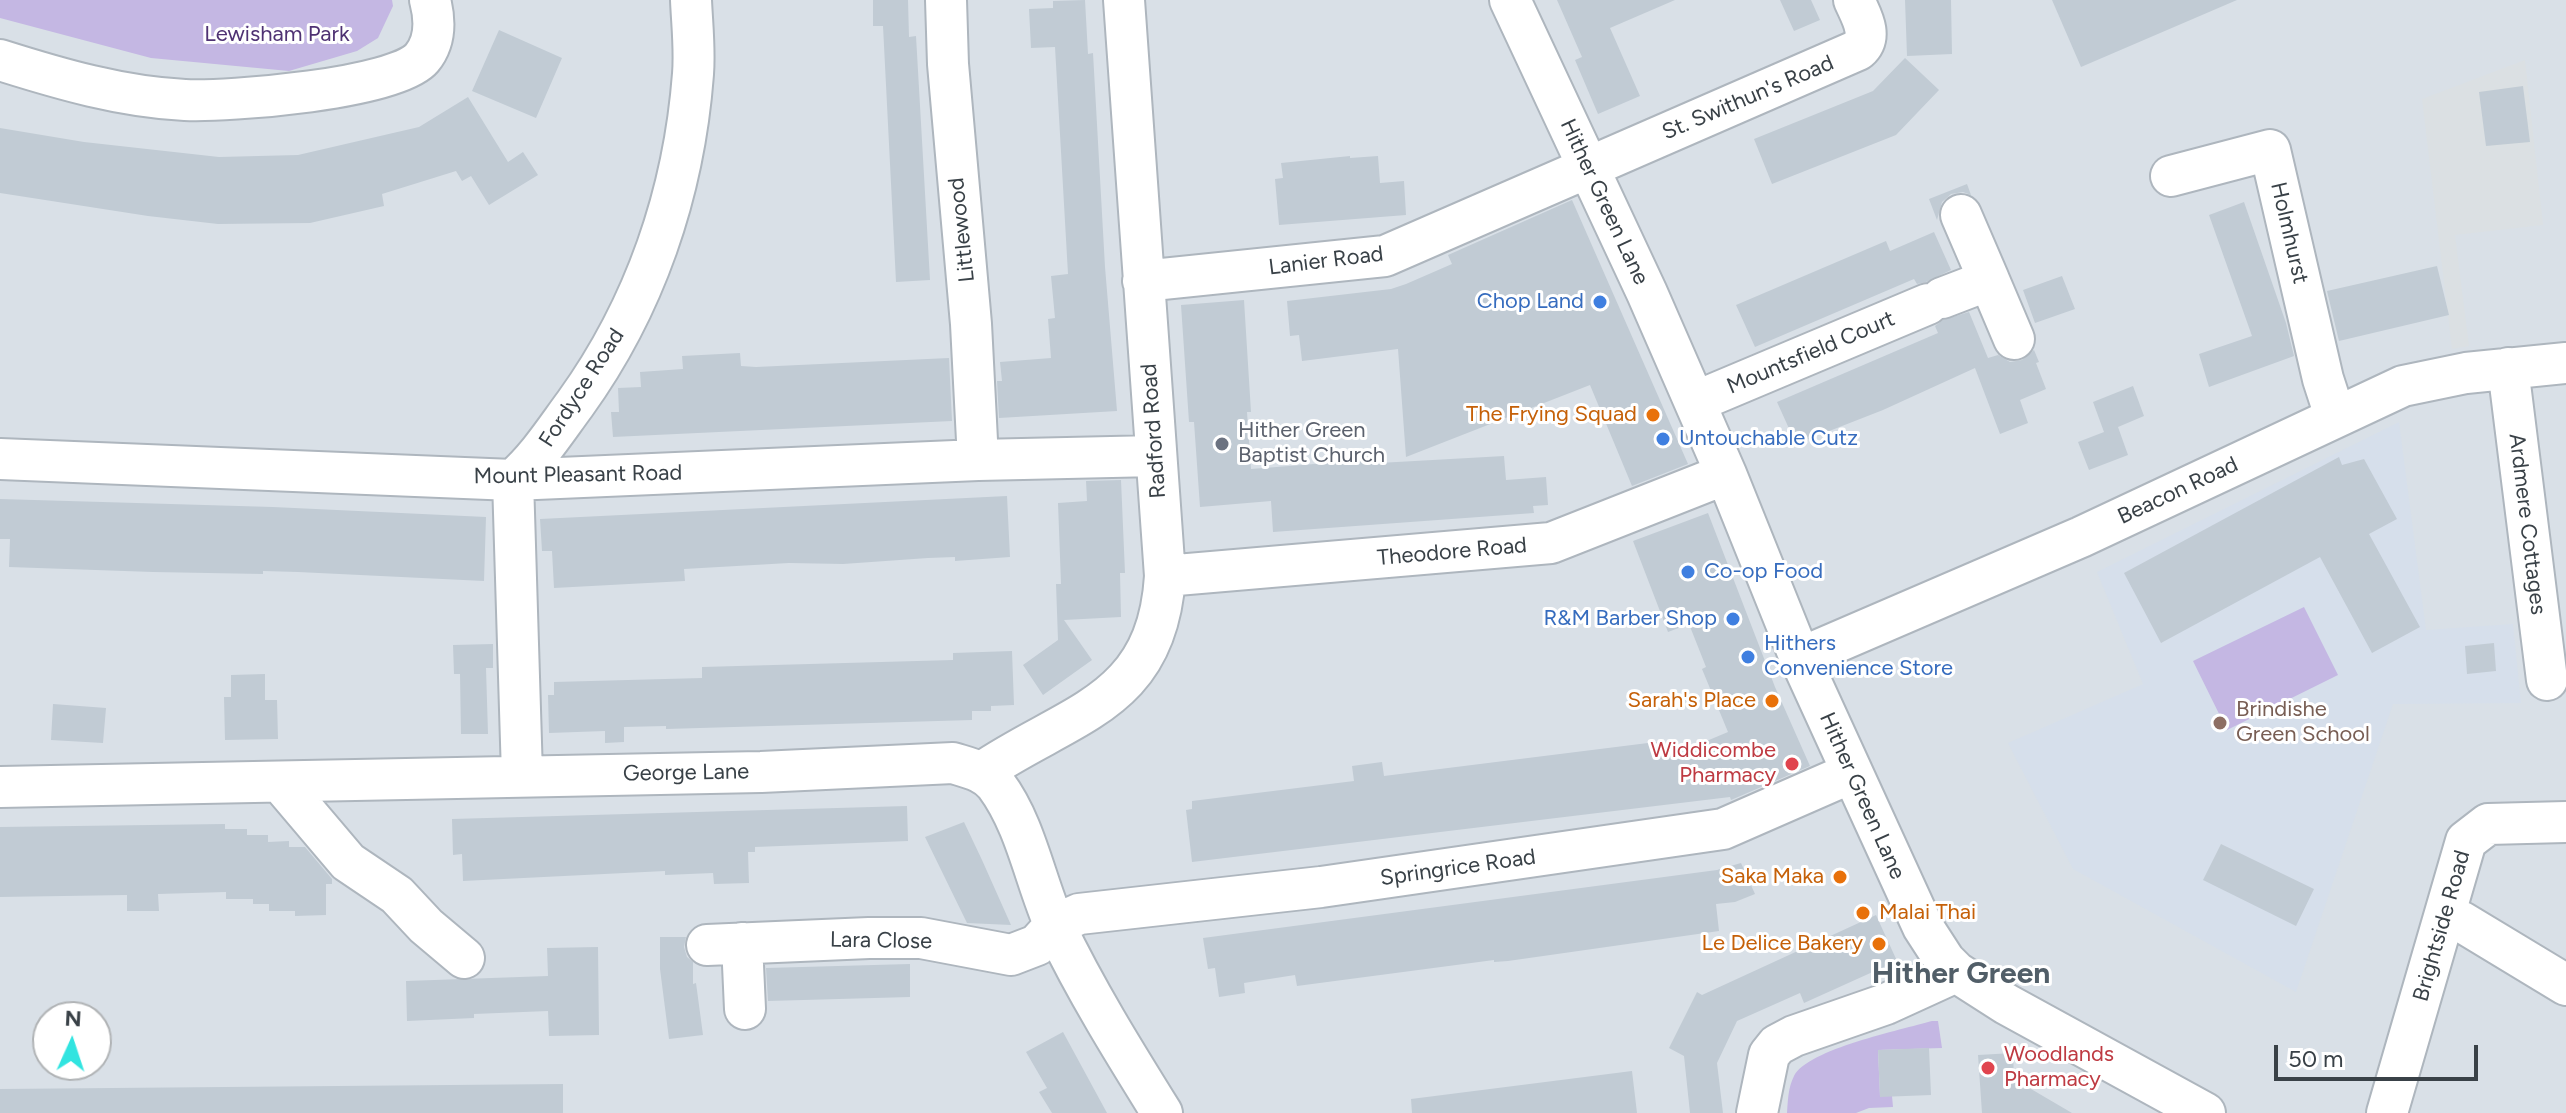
<!DOCTYPE html>
<html>
<head>
<meta charset="utf-8">
<style>
	body { margin:0 }
	#map { position:relative; width:2566px; height:1113px; overflow:hidden; background:#eaeef3; font-family:Figtree,sans-serif }
	canvas { display:block }
	.north { position:absolute; left:32px; top:1001px; width:80px; height:80px; box-sizing:border-box; background:#fff; border:2px solid #b0b3b5; border-radius:50%; rotate:3deg; font-size:22px; font-weight:700; line-height:32px; text-align:center; color:#394147 }
	.north::after { content:''; display:block; margin:auto; width:28px; height:36px; background:#31e4e0; clip-path:polygon(50% 0,100% 100%,50% 72%,0 100%) }
	.scale { position:absolute; left:2274px; top:1045px; width:204px; height:36px; box-sizing:border-box; border:4px solid #394147; border-top:0; padding-left:10px; font-size:24px; line-height:28px; white-space:nowrap; color:#394147; -webkit-text-stroke:6px #fff; paint-order:stroke }
</style>
</head>
<body>
<div id="map">
<canvas width="2566" height="1113"></canvas>
<div class="north">N</div>
<div class="scale">50 m</div>
</div>
<script>
const ctx = document.querySelector('canvas').getContext('2d');
ctx.lineJoin = 'round';
function paint(path, color) {
  ctx.fillStyle = color;
  ctx.fill(path, 'evenodd');
}
function stroke(path, color, width, dash) {
  ctx.strokeStyle = color;
  ctx.lineWidth = width;
  ctx.lineCap = dash ? 'butt' : 'round';
  ctx.setLineDash(dash || []);
  ctx.stroke(path);
}
function label(font, color, halo, rows, align = 'center') {
  ctx.font = font + ' Figtree,sans-serif';
  ctx.lineWidth = 6;
  ctx.setLineDash([]);
  ctx.textBaseline = 'middle';
  ctx.strokeStyle = halo;
  ctx.fillStyle = color;
  for (const [text, x, y, turn = 0] of rows) {
    ctx.save();
    ctx.translate(x, y);
    ctx.rotate((+turn || 0) * Math.PI / 180);
    ctx.textAlign = isNaN(turn) ? turn : align;
    if (halo) ctx.strokeText(text, 0, 0);
    ctx.fillText(text, 0, 0);
    ctx.restore();
  }
}
paint(new Path2D(`
	M0,0H2566V1113H0ZM48,1017H96V1065H48Z`), '#d9e0e7');
paint(new Path2D(`
	M2525,60L2543,225L2455,235L2469,346L2452,349L2422,99Z`), '#dbe0e3');
paint(new Path2D(`
	M2399,422L2426,630L2513,624L2521,703L2393,704L2296,992L2073,869L2008,743L2143,684L2097,572Z`), '#d6dfeb');
paint(new Path2D(`
	M0,0H392L393,6L378,38L357,51L289,71L151,58L0,18Z
	M2304,607L2338,675L2227,730L2193,661Z
	M1932,1021H1938L1942,1048L1878,1050L1880,1096H1892L1893,1107L1869,1108L1856,1113H1787C1788,1100 1788,1088 1794,1076C1808,1049 1901,1030 1932,1021Z`), '#c4b7e3');
paint(new Path2D(`
	M873,0H908L909,37L916,36L930,280L896,282L883,26H873Z
	M1085,0L1088,54L1093,53L1105,267L1117,411L999,418L997,381H1002L1000,362L1051,358L1048,319L1055,318L1051,276L1068,274L1055,47L1031,48L1029,9L1053,8V1Z
	M1557,0H1675L1610,28L1640,96L1598,114L1575,60L1582,57Z
	M1780,0H1811L1820,20L1794,31Z
	M1905,0H1951L1952,54L1907,56Z
	M2052,0H2237L2081,67Z
	M499,30L562,58L536,118L472,91Z
	M1905,58L1939,90L1896,135L1772,184L1754,139L1873,91Z
	M2523,86L2530,142L2486,146L2479,92Z
	M468,97L508,162L523,152L538,175L489,205L471,176L462,181L456,171L382,194L384,206L310,223L218,224L148,216L0,193V128L84,142L219,157L298,155L419,127Z
	M1350,156V158L1378,156L1380,183L1404,181L1406,215L1279,225L1275,179L1283,178L1281,163Z
	M1967,184L1971,195L1963,192L1951,194L1942,202L1937,220L1929,199Z
	M1572,200L1688,464L1632,486L1590,385L1406,457L1398,349L1302,361L1299,335L1290,336L1287,301L1391,289L1406,284L1452,264L1448,255Z
	M2244,202L2286,323L2294,356L2209,387L2199,354L2252,336L2209,215Z
	M1934,232L1951,270L1926,282L1917,284L1914,279L1755,347L1736,305L1886,241L1890,251Z
	M2437,266L2449,315L2339,341L2327,291Z
	M2062,276L2075,309L2035,323L2023,290Z
	M1244,300L1251,412H1247L1251,469L1378,459L1379,463L1504,456L1506,480L1546,477L1548,505L1533,506L1534,513L1273,532L1271,501L1200,507L1194,422H1189L1181,305Z
	M1969,312L1988,358L1998,355L2010,362L2022,360L2034,350L2039,362L2036,363L2046,389L2020,400L2028,423L2000,434L1975,368L1883,410L1796,444L1777,402L1938,333L1935,326L1943,320Z
	M740,353L741,366L756,367L949,358L952,421L613,437L611,412H619L618,388L641,387L640,372L683,369L682,356Z
	M2133,386L2144,416L2118,427L2128,455L2089,470L2078,442L2104,432L2093,402Z
	M2339,457L2342,465L2364,459L2397,519L2369,534L2420,627L2372,653L2320,557L2161,643L2124,573Z
	M1121,480L1125,573H1120L1121,617L1064,620L1092,660L1043,695L1023,665L1058,640L1056,584H1061L1058,503L1087,501L1086,481Z
	M1007,496L1010,557L955,561V557L928,558L843,564L789,563L684,569L685,581L554,588L552,551H542L540,519Z
	M0,499L273,507L486,517L484,581L298,572L263,571V574L153,572L9,567L10,539H0Z
	M1708,513L1775,687L1810,766L1731,800L1730,797L1192,862L1186,810L1192,809V801L1354,781L1352,766L1382,762L1384,776L1664,741L1666,758L1728,732L1702,669L1706,667L1689,624L1668,632L1633,541Z
	M2494,643L2496,671L2467,674L2465,646Z
	M493,644V668H486L488,734H461L460,674H454L453,645Z
	M1012,651L1014,705L991,706V711H972V720L666,729V726L624,727V742L605,743V731L549,733L548,695H554V682L702,678V667L953,660V653Z
	M265,674V700H277L278,739L225,740L224,697H231V675Z
	M53,704L106,708L103,743L51,740Z
	M907,806L908,841L755,847V852H748L749,883L714,884L713,873L665,875V871L463,881L462,854L453,855L452,819Z
	M964,822L982,860L1011,925L967,923L925,837Z
	M225,824V829H247V835H268V842L289,841V847H305L332,879V884H326V915L295,916V911H269V904H253V899H226V892L158,894L159,911H127V895L0,897V827Z
	M2221,844L2314,889L2296,926L2203,880Z
	M1741,863L1755,894L1735,902L1716,904L1719,931L1508,961L1494,962V960L1297,986L1295,975L1244,983L1245,993L1219,997L1215,968L1208,969L1203,938L1717,870Z
	M1876,915L1897,961L1804,1003L1800,993L1737,1021L1717,1063L1723,1113H1690L1684,1056L1669,1048L1697,992L1702,995Z
	M660,937H686L684,947L687,957L693,962V984L696,983L703,1035L669,1039L660,969Z
	M598,947L599,1035L549,1036L548,1011L474,1014V1018L407,1021L406,981L548,976L547,948Z
	M910,964V997L768,1001L766,968Z
	M1063,1032L1107,1113H1052L1039,1092L1047,1088L1026,1052Z
	M1929,1048L1931,1095L1880,1097L1878,1050Z
	M2013,1053L2014,1079L2072,1113H1982L1978,1055Z
	M1632,1071L1637,1113H1412L1411,1099Z
	M563,1084V1113H0V1089Z`), '#c1cbd4');
const minor = new Path2D(`
	M946,0L948,64L971,324L978,460
	M1510,0L1647,293L1726,474L1800,658L1923,927L1945,961L1956,972L2006,1004L2205,1113
	M0,60C60,79 122,97 185,100C228,102 396,89 422,58C436,41 435,19 430,0
	M2171,176L2270,150L2323,379L2335,416
	M1989,280L2014,339
	M1143,281L1385,256L1858,50C1874,36 1861,16 1854,0
	M1942,298L1989,280L1961,215
	M2508,368L2547,680
	M1695,402L1928,304
	M0,459L513,480L978,460L1156,456
	M1165,576L1551,543L1726,474
	M1800,658L2081,537L2403,386L2466,373L2566,363
	M982,772C1071,712 1157,704 1165,576L1124,0
	M522,775L513,480C538,458 555,431 575,404C645,307 684,193 693,74C695,49 692,24 691,0
	M281,783L348,862L397,895L426,926L464,958
	M0,787L761,772L953,763C969,768 985,771 996,785C1026,825 1035,881 1055,926C1086,991 1124,1052 1162,1113
	M2445,917L2462,922L2566,985
	M742,943L745,1009
	M707,945L869,938H921L1011,955L1037,945L1055,925L1079,914L1321,887L1723,829L1851,773
	M1757,1113L1769,1055L1777,1045L1794,1036L1886,1004L1956,972
	M2387,1113L2466,841L2488,824L2566,822`);
stroke(minor, '#aeb6be', 44);
stroke(minor, '#fff', 40);
for (const [x, y, r, color] of [
	[1600,302,8,"#3f7fe0"],
	[1653,415,8,"#e8710a"],
	[1663,439,8,"#3f7fe0"],
	[1222,444,8,"#6b7280"],
	[1688,572,8,"#3f7fe0"],
	[1733,619,8,"#3f7fe0"],
	[1748,657,8,"#3f7fe0"],
	[1772,701,8,"#e8710a"],
	[2220,723,8,"#8d6e63"],
	[1792,764,8,"#e0444e"],
	[1840,877,8,"#e8710a"],
	[1863,913,8,"#e8710a"],
	[1879,944,8,"#e8710a"],
	[1988,1068,8,"#e0444e"]
]) {
  const dot = new Path2D();
  dot.arc(x, y, r, 0, 2 * Math.PI);
  ctx.fillStyle = color;
  ctx.fill(dot);
  stroke(dot, '#fff', 3);
}
label('22px', '#4f3273', '#fff', [
	["Lewisham Park",277,35]
]);
label('22px', '#394147', '#fff', [
	["St. Swithun's Road",1748,98,-23],
	["Hither Green Lane",1604,202,65],
	["Littlewood",962,230,-96],
	["Holmhurst",2289,233,77],
	["Lanier Road",1326,261,-7],
	["Mountsfield Court",1811,353,-23],
	["Fordyce Road",582,388,-57],
	["Radford Road",1154,431,-94],
	["Mount Pleasant Road",578,475,-1],
	["Beacon Road",2178,491,-25],
	["Ardmere Cottages",2527,524,83],
	["Theodore Road",1452,552,-5],
	["George Lane",686,773,-1],
	["Hither Green Lane",1862,796,66],
	["Springrice Road",1458,868,-8],
	["Brightside Road",2442,926,-74],
	["Lara Close",881,941,1]
]);
label('22px', '#366cbe', '#fff', [
	["Chop Land",1584,302,"right"],
	["Untouchable Cutz",1679,439],
	["Co-op Food",1704,572],
	["R&M Barber Shop",1717,619,"right"],
	["Hithers",1764,644],
	["Convenience Store",1764,669]
], 'left');
label('22px', '#c56008', '#fff', [
	["The Frying Squad",1637,415],
	["Sarah's Place",1756,701],
	["Saka Maka",1824,877],
	["Malai Thai",1879,913,"left"],
	["Le Delice Bakery",1863,944]
], 'right');
label('22px', '#5b616d', '#fff', [
	["Hither Green",1238,431],
	["Baptist Church",1238,456]
], 'left');
label('22px', '#785e54', '#fff', [
	["Brindishe",2236,710],
	["Green School",2236,735]
], 'left');
label('22px', '#be3a42', '#fff', [
	["Widdicombe",1776,751],
	["Pharmacy",1776,776],
	["Woodlands",2004,1055,"left"],
	["Pharmacy",2004,1080,"left"]
], 'right');
label('bold 30px', '#515e68', '#fff', [
	["Hither Green",1961,974]
]);
</script>
</body>
</html>
